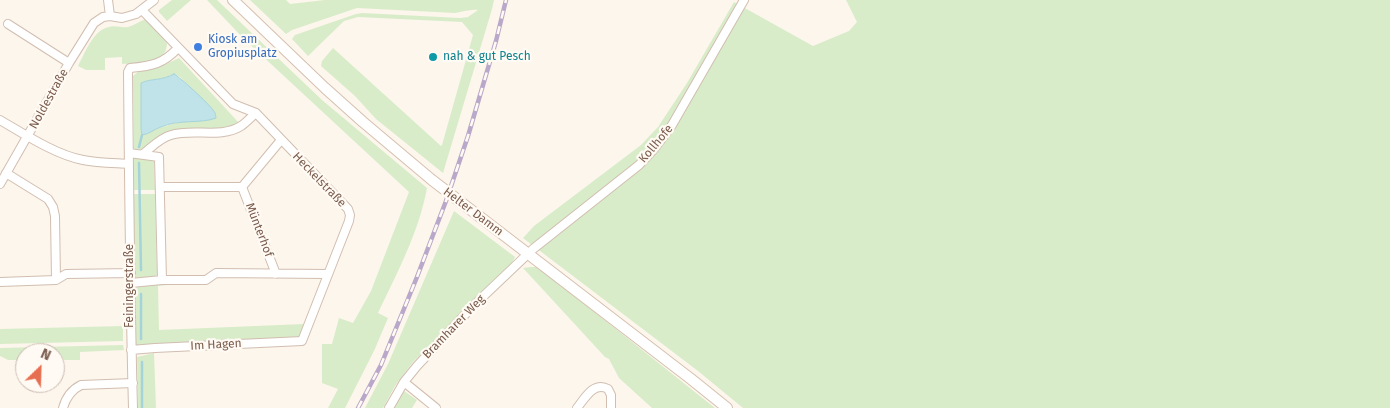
<!DOCTYPE html>
<html>
<head>
<meta charset="utf-8">
<style>
	body { margin:0 }
	#map { position:relative; width:1390px; height:408px; overflow:hidden; background:#fdf6ec; font-family:"Fira Sans",sans-serif }
	canvas { display:block }
	.north { position:absolute; left:15px; top:343px; width:50px; height:50px; box-sizing:border-box; background:#fffaf3; border:1px solid #cabbb1; border-radius:50%; rotate:24deg; font-size:14px; font-weight:700; line-height:20px; text-align:center; color:#7a5c4d }
	.north::after { content:''; display:block; margin:auto; width:18px; height:22px; background:#e76f51; clip-path:polygon(50% 0,100% 100%,50% 72%,0 100%) }
</style>
</head>
<body>
<div id="map">
<canvas width="1390" height="408"></canvas>
<div class="north">N</div>
</div>
<script>
const ctx = document.querySelector('canvas').getContext('2d');
ctx.lineJoin = 'round';
function paint(path, color) {
  ctx.fillStyle = color;
  ctx.fill(path, 'evenodd');
}
function stroke(path, color, width, dash) {
  ctx.strokeStyle = color;
  ctx.lineWidth = width;
  ctx.lineCap = dash ? 'butt' : 'round';
  ctx.setLineDash(dash || []);
  ctx.stroke(path);
}
function label(font, color, halo, rows, align = 'center') {
  ctx.font = font + ' "Fira Sans",sans-serif';
  ctx.lineWidth = 4.5;
  ctx.setLineDash([]);
  ctx.textBaseline = 'middle';
  ctx.strokeStyle = halo;
  ctx.fillStyle = color;
  for (const [text, x, y, turn = 0] of rows) {
    ctx.save();
    ctx.translate(x, y);
    ctx.rotate((+turn || 0) * Math.PI / 180);
    ctx.textAlign = isNaN(turn) ? turn : align;
    if (halo) ctx.strokeText(text, 0, 0);
    ctx.fillText(text, 0, 0);
    ctx.restore();
  }
}
paint(new Path2D(`
	M172,0H191L167,21L159,12V10Z
	M207,0H217L322,100L427,188C419,232 397,273 378,313L388,318L374,351L345,408H328L338,389L322,383V344H332L339,318L353,323L371,291L409,192L244,39Z
	M250,0H286L290,4L325,0H494L492,9L443,173L376,119L355,96L321,66L322,61L333,48L441,146L442,145L473,35L462,22L358,17L344,21L308,56L292,39L295,35L356,14L362,13L460,18L468,17L478,10C470,9 463,12 455,13L357,8L292,30L286,34Z
	M846,0H1390V408H743L698,371L523,238L534,226L641,145L658,127L687,83L734,2L813,46L849,31L857,22Z
	M146,19L167,43C167,65 139,63 122,64V57L105,58V70H86L78,66C85,53 93,30 109,27C115,25 122,28 128,27C135,25 140,21 146,19Z
	M179,58L240,124L225,129L184,130L143,150L134,149L133,76L139,71L164,65ZM174,74L180,77L216,117C208,122 198,120 189,121C172,123 158,128 142,135L141,129V83C152,78 162,81 174,74Z
	M133,157L154,160L155,190H133Z
	M133,194H155L157,274L154,278L139,280L135,277Z
	M454,211L515,257L511,265L413,362L395,386L383,408H365L388,364Z
	M531,267H538L715,408H652L619,378L609,359L605,357L523,268Z
	M167,283V285L158,286L159,330L304,324L299,337L155,344L139,347L135,344V288L138,287Z
	M123,326V341L0,344V329Z
	M123,345L124,350L80,352V360H55V353H25V360H8L0,356V348Z
	M154,353L156,408H138L137,357Z
	M404,391L417,400L412,408H394Z`), '#d8ecc9');
const water = new Path2D(`
	M174,74C180,77 209,104 213,110C216,114 215,113 216,118C201,124 178,119 161,127C154,129 150,134 142,135L141,129V83C152,78 162,81 174,74Z`);
paint(water, '#bfe3e8');
stroke(water, '#a5d3da', 1);
stroke(new Path2D(`
	M139,147L142,135
	M139,163L141,270
	M141,294V339
	M142,408V362`), '#a5d3da', 2.5);
const street = new Path2D(`
	M108,0L110,16
	M8,24L69,63
	M0,120C24,134 56,155 83,160C98,163 114,163 129,164
	M129,153L159,157L162,280
	M143,154C152,147 160,138 171,135C194,128 220,139 241,126C246,123 251,117 256,113
	M6,173L48,199L53,207L55,216L56,280
	M0,184L69,63L94,23L103,17L110,16L122,18L136,14L154,0
	M160,187H242
	M242,187L276,274
	M242,187L281,140
	M0,282L56,280L66,274L131,273
	M131,283L162,280H206L216,273L328,274
	M131,350L155,348L302,341L349,221L350,215L348,209L256,113L233,104L142,10
	M404,382L436,408
	M63,408C66,397 71,390 81,385L133,383
	M133,408C130,296 129,184 128,72L130,68C152,66 163,64 178,48
	M389,408L404,382L417,366L473,306L533,249L639,165L654,149L672,125L744,0
	M577,408C585,398 594,381 608,389L611,395V408`);
const secondary = new Path2D(`
	M233,0L325,88L363,122L432,180L691,379L727,408`);
stroke(street, '#d1beb0', 10);
stroke(secondary, '#d6c0b0', 12);
stroke(street, '#fff', 8);
stroke(secondary, '#fff', 10);
const rail = new Path2D(`
	M358,408L381,365L417,277L446,201L468,136L496,41L506,0`);
stroke(rail, '#b9a8c9', 4.5);
stroke(rail, '#fffaf3', 2.5, [8]);
for (const [x, y, r, color] of [
	[198,47,5,"#3f7fe0"],
	[433,57,5,"#0f9aa8"]
]) {
  const dot = new Path2D();
  dot.arc(x, y, r, 0, 2 * Math.PI);
  ctx.fillStyle = color;
  ctx.fill(dot);
  stroke(dot, '#fffaf3', 2);
}
label('12px', '#366cbe', '#fffaf3', [
	["Kiosk am",208,40],
	["Gropiusplatz",208,54]
], 'left');
label('12px', '#0d838f', '#fffaf3', [
	["nah & gut Pesch",443,57]
], 'left');
label('12px', '#7a5c4d', '#fffaf3', [
	["Noldestraße",49,99,-61],
	["Kollhofe",656,144,-50],
	["Heckelstraße",319,180,46],
	["Helter Damm",473,212,37],
	["Münterhof",259,230,69],
	["Feiningerstraße",130,286,-90],
	["Bramharer Weg",454,327,-46],
	["Im Hagen",216,345,-3]
]);
</script>
</body>
</html>
